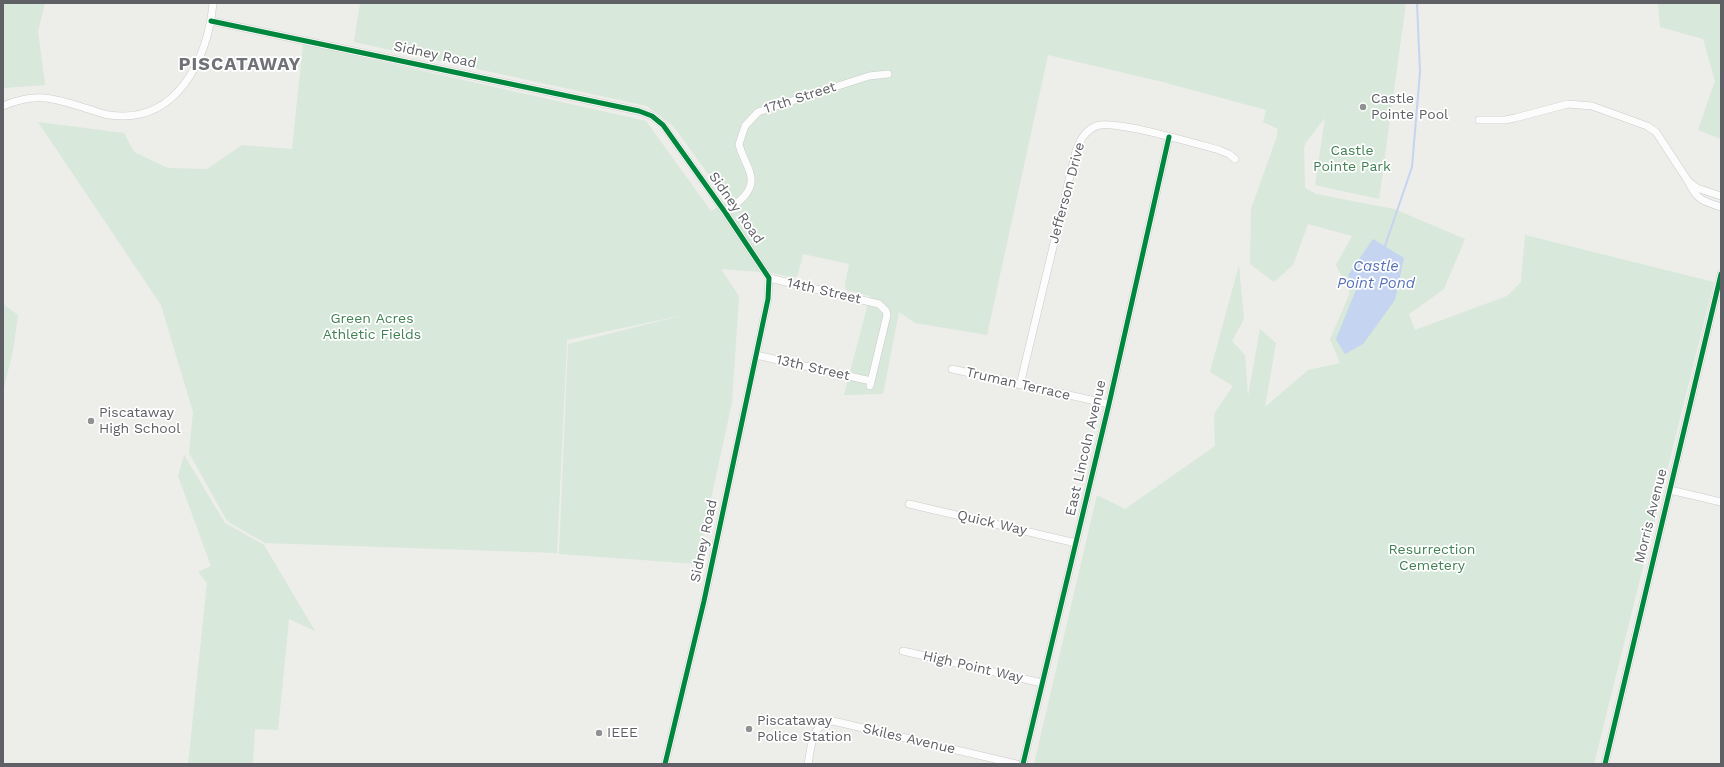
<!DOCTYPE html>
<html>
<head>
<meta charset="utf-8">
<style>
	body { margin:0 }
	#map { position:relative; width:1724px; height:767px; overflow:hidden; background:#edede9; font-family:"Work Sans",sans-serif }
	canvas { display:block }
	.frame { position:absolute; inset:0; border:4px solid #5f6065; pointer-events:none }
</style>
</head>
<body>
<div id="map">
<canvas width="1724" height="767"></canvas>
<div class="frame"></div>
</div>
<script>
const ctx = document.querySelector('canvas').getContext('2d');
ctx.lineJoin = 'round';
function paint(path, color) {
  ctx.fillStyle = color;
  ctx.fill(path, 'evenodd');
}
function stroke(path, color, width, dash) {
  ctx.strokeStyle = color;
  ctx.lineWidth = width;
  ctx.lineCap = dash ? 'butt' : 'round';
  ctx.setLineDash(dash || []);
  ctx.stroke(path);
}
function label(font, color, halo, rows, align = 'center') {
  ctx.font = font + ' "Work Sans",sans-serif';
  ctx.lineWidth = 3.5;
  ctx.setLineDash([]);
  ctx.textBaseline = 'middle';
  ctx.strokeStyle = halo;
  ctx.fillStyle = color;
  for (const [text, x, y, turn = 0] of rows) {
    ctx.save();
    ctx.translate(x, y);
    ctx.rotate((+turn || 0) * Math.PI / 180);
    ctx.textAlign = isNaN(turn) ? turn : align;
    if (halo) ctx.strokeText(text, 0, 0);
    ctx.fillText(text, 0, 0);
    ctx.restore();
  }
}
paint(new Path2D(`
	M3,3H45L38,31L45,85L3,88Z
	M360,3H1406L1379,199L1315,185L1325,118L1306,142L1304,147L1305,188L1316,194L1394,209L1465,239L1444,289L1409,314L1415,330L1507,296L1521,282L1525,235L1714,282L1594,764H1034L1097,495L1125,509L1215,446L1214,414L1233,386L1210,372L1239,265L1244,319L1232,341L1245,355L1248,396L1260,329L1276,343L1265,407L1308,370L1340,363L1330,339L1350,293L1336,265L1352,236L1308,224L1293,265L1274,282L1250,264L1251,209L1276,139L1278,129L1263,122L1266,110L1159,81L1048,55L987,335L915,323L899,312L883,394L844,395L870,296L846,290L845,284L849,264L803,254L798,274L795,278L773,273L721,269L739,296L732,402L697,564L559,554L568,344L688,314L567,340L557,553L265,543L227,521L189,453L193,412L161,305L38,122L124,133L134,152L168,168L207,169L242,145L292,149L303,44L646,121L711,211L728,201L673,126L647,106L354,42Z
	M1658,3H1721V139L1698,130L1715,81L1703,39L1660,27Z
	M3,304L18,315L13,350L3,392Z
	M184,455L225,523L264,545L315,631L289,619L278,730L255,729L253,764H188L207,583L198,572L211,566L178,476Z`), '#d8e8da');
paint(new Path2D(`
	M1373,239L1404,258L1395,300L1363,344L1345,354L1336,339L1356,290L1348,275Z`), '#c4d4f1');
stroke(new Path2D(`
	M1385,246L1412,167L1420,72L1417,3`), '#c4d4f1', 2);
const minor = new Path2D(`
	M211,21L639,111L652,116L663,125L725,212L769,278L768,299L704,601L665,764
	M3,106C35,92 54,98 85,108C93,110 101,114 109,115C176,125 208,60 213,3
	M1479,120H1505L1515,118L1568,104L1592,106L1647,126L1656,132L1688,181
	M1721,196L1697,188L1688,181C1697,200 1702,201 1721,207
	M725,212C738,203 756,191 750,173C747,163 741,154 739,144L745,126L758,112L869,76L888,74
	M769,278L879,304L886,311L887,315L870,386
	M756,355L871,381
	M952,369L1109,404
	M1020,385L1076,151C1080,140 1085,131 1096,126C1114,119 1197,144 1219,150L1229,154L1235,159
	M1670,490L1721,502
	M909,504L1076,543
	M903,651L1042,683
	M808,764C812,745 810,725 833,721L1016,764
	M1023,764L1109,404L1169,137
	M1605,764L1721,274`);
stroke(minor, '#cbcbca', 8);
stroke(minor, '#fcfcfc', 7);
stroke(new Path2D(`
	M211,21L639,111L652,116L663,125L725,212L769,278L768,299L704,601L665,764
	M1023,764L1109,404L1169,137
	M1605,764L1721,274`), '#00873e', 5);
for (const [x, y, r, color] of [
	[1363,107,4,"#919193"],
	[91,421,4,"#919193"],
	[749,729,4,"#919193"],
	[599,733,4,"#919193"]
]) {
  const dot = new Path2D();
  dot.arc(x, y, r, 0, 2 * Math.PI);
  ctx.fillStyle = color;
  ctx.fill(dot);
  stroke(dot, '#fff', 1.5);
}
label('14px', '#5f6065', '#fff', [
	["Sidney Road",435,55,12],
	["17th Street",800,98,-18],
	["Jefferson Drive",1067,193,-75],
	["Sidney Road",736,208,55],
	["14th Street",824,291,13],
	["13th Street",813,368,13],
	["Truman Terrace",1018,384,13],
	["East Lincoln Avenue",1086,448,-77],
	["Morris Avenue",1651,516,-76],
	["Quick Way",992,523,13],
	["Sidney Road",704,541,-78],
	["High Point Way",973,667,13],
	["Skiles Avenue",909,739,13]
]);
label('14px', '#5f6065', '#fff', [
	["Castle",1371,99],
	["Pointe Pool",1371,115],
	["Piscataway",99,413],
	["High School",99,429],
	["Piscataway",757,721],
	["Police Station",757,737],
	["IEEE",607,733]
], 'left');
label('14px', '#418152', '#fff', [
	["Castle",1352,151],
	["Pointe Park",1352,167],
	["Green Acres",372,319],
	["Athletic Fields",372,335],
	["Resurrection",1432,550],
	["Cemetery",1432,566]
]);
label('italic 15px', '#5771b5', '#fff', [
	["Castle",1376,267],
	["Point Pond",1376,284]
]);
ctx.letterSpacing = '1px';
label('bold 18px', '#707277', '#fff', [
	["PISCATAWAY",240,65]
]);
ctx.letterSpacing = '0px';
</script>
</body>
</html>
